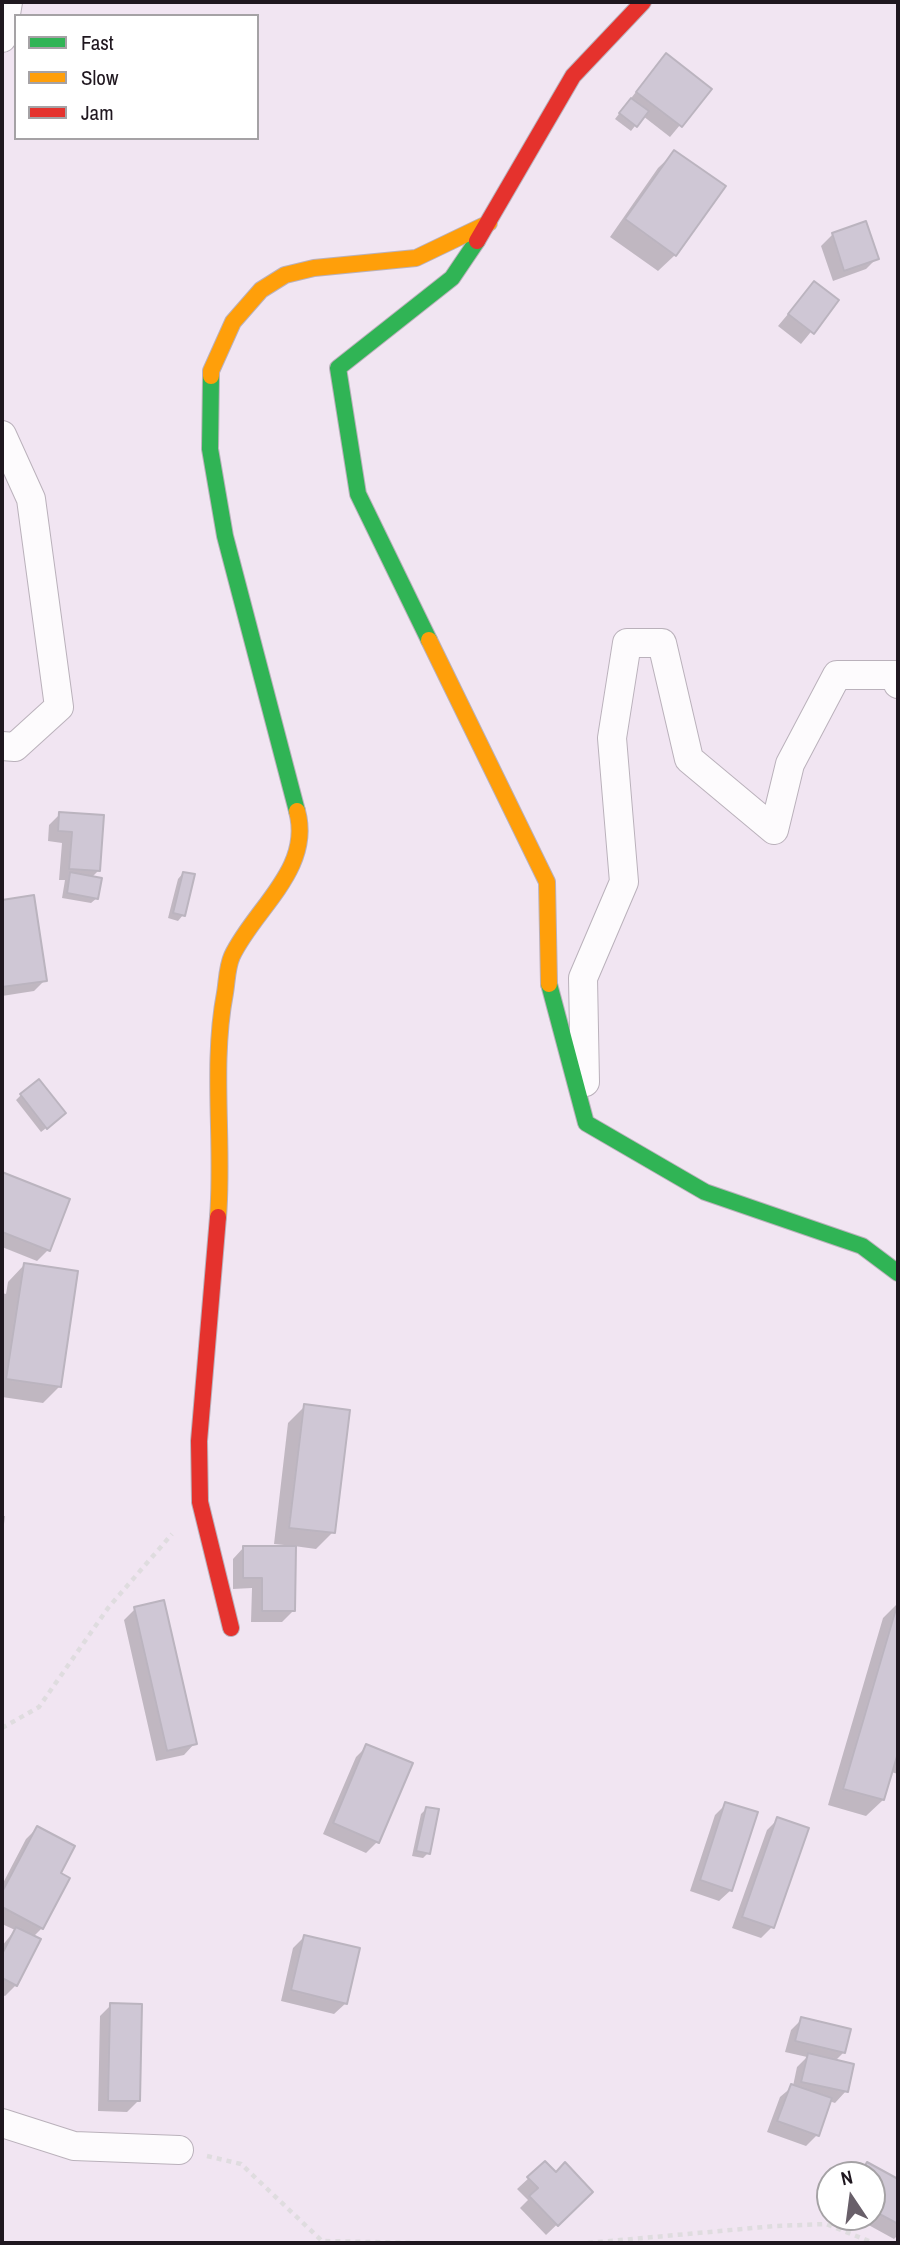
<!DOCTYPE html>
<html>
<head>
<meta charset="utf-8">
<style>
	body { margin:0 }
	#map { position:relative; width:900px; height:2245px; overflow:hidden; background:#f1e5f2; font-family:"Archivo Narrow",sans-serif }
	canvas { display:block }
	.frame { position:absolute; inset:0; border:4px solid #1f171f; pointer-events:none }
	.legend { position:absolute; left:14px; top:14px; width:245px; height:126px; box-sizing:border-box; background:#fff; border:2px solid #a5a2a5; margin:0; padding:9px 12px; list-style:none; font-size:21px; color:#1f171f }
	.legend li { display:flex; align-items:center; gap:14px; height:35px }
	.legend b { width:35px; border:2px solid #a5a2a5 }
	.north { position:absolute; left:816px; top:2161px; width:70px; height:70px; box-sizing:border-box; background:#fff; border:2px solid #a5a2a5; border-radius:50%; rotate:347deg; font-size:19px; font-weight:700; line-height:28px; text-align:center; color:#1f171f }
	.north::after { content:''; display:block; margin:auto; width:24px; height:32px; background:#685f69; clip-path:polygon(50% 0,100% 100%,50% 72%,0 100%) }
</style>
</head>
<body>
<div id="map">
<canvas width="900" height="2245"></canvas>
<div class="frame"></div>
<ul class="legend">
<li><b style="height:9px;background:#30b455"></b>Fast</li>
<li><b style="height:9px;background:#ff9f0a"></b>Slow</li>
<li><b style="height:9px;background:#e5322d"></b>Jam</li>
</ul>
<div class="north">N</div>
</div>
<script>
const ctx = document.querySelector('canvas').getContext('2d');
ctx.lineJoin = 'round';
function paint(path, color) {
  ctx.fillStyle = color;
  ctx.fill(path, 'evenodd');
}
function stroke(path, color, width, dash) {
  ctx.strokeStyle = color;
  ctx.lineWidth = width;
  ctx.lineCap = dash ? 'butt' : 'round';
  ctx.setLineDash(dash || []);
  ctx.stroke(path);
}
paint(new Path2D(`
	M667,55L710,89L670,137L643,116L631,131L615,119L656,66Z
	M675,152L723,187L675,255L658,271L610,237L658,168Z
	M833,234L877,258L866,269L833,281L821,246Z
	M814,283L837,300L801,344L778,326Z
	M60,814L98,871L91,878L97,898L91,903L62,898L65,880H59L62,843L48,841L49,825Z
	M183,873V915L178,921L168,918L178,879Z
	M33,897L45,980L34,991L2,996V901Z
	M21,1095L59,1118L41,1132L16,1100Z
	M2,1174L68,1200L48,1250L37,1261L2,1247Z
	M24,1265L59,1387L43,1403L2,1397V1293L6,1294L8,1282Z
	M305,1406L333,1532L316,1549L294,1546L293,1611L282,1622H251L252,1588L233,1589V1559L244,1547L283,1548L284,1545L274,1544L288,1423Z
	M2,1516H5L2,1540Z
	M898,1603V1774L891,1772L883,1800L866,1816L828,1805L883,1618Z
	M135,1609L195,1743L184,1755L156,1761L124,1620Z
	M367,1746L377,1842L366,1853L323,1834L356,1757Z
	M726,1804L731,1890L719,1901L690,1891L715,1815Z
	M426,1809L428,1853L423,1858L412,1856L421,1814Z
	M778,1819L772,1927L761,1938L732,1928L767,1830Z
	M37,1828L58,1874L42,1928L33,1937L16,1985L5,1996L2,1995V1946L15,1930L2,1924V1885L26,1839Z
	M304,1937L346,2003L334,2014L281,2001L293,1948Z
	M111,2005L139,2100L127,2112L98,2111L100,2016Z
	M802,2019L844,2052L835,2061L846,2091L835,2103L829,2101L817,2135L806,2146L767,2132L780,2097L793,2086L797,2067L807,2057L785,2052L791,2030Z
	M545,2163L555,2174L591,2192L546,2235L520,2208L528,2200L517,2189Z
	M868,2164L898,2181V2235L894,2239L854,2217H872V2175H857Z`), '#0003');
const building = new Path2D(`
	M666,53L712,89L682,127L636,92Z
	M631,98L649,111L637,127L619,113Z
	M674,150L726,186L676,256L625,219Z
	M866,221L879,259L844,271L832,233Z
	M814,281L839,300L814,334L788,314Z
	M59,812L104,815L100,871L69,869L72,832L58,831Z
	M70,872L102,878L98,899L67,893Z
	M183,872L195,874L185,916L173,913Z
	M34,895L47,981L2,987V900Z
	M39,1079L66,1113L47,1129L20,1094Z
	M2,1172L70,1199L50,1251L2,1232Z
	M24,1263L78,1271L61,1387L6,1379Z
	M304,1404L350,1410L335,1533L289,1528Z
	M243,1546H296L295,1611H262V1578H243Z
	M164,1600L197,1744L167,1751L134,1607Z
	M898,1602V1753L884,1800L843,1789Z
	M366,1744L413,1763L379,1843L333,1823Z
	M725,1802L758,1812L732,1891L700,1880Z
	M426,1807L439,1809L430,1854L416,1851Z
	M777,1817L809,1828L774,1928L742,1917Z
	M37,1826L75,1846L61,1873L70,1878L43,1929L2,1907V1892Z
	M16,1927L41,1939L17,1986L2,1978V1954Z
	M304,1935L360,1948L347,2004L291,1990Z
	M110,2003L142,2004L140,2101H108Z
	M801,2017L851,2029L845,2053L795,2041Z
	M808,2053L854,2064L848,2092L801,2082Z
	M791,2084L832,2098L819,2136L777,2121Z
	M545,2161L556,2172L565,2162L593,2192L558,2226L529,2196L538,2188L527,2177Z
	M867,2162L898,2179V2224L872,2210V2175H860Z`);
paint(building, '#cfc7d5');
stroke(building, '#bbb4bf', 2);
const street = new Path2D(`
	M2,38L8,2
	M2,435L31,499L59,707L15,747L2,746
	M585,1082L583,978L624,882L612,738L627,643H662L689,759L774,830L790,764L837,675H895L898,684
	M2,2123L74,2146L179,2150`);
const fast = new Path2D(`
	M211,376L210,449L225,536L297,811
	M429,640L358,494L338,368L452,278L477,241
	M549,984L586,1123L705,1192L862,1246L898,1273`);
const slow = new Path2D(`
	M211,376V371L233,322L261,290L285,275L314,268L416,258L489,223
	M429,640L547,882L549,984
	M218,1217C224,1143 211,1066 225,993C227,981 227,967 232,956C254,909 313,869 297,811`);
const jam = new Path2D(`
	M477,241L573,76L643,2
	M218,1217L199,1441L200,1502L231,1628`);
stroke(street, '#bab1bb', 30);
stroke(fast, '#bab1bb', 18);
stroke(slow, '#bab1bb', 18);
stroke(jam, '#bab1bb', 18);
stroke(new Path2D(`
	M2,1728L39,1707L108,1608L172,1534
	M207,2156L241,2164L322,2241L420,2243
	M588,2243L775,2226L826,2224L874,2243`), '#dfdcdf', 4.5, [5, 5]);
stroke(street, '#fdfbfd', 28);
stroke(fast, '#30b455', 16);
stroke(slow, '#ff9f0a', 16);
stroke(jam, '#e5322d', 16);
</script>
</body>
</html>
